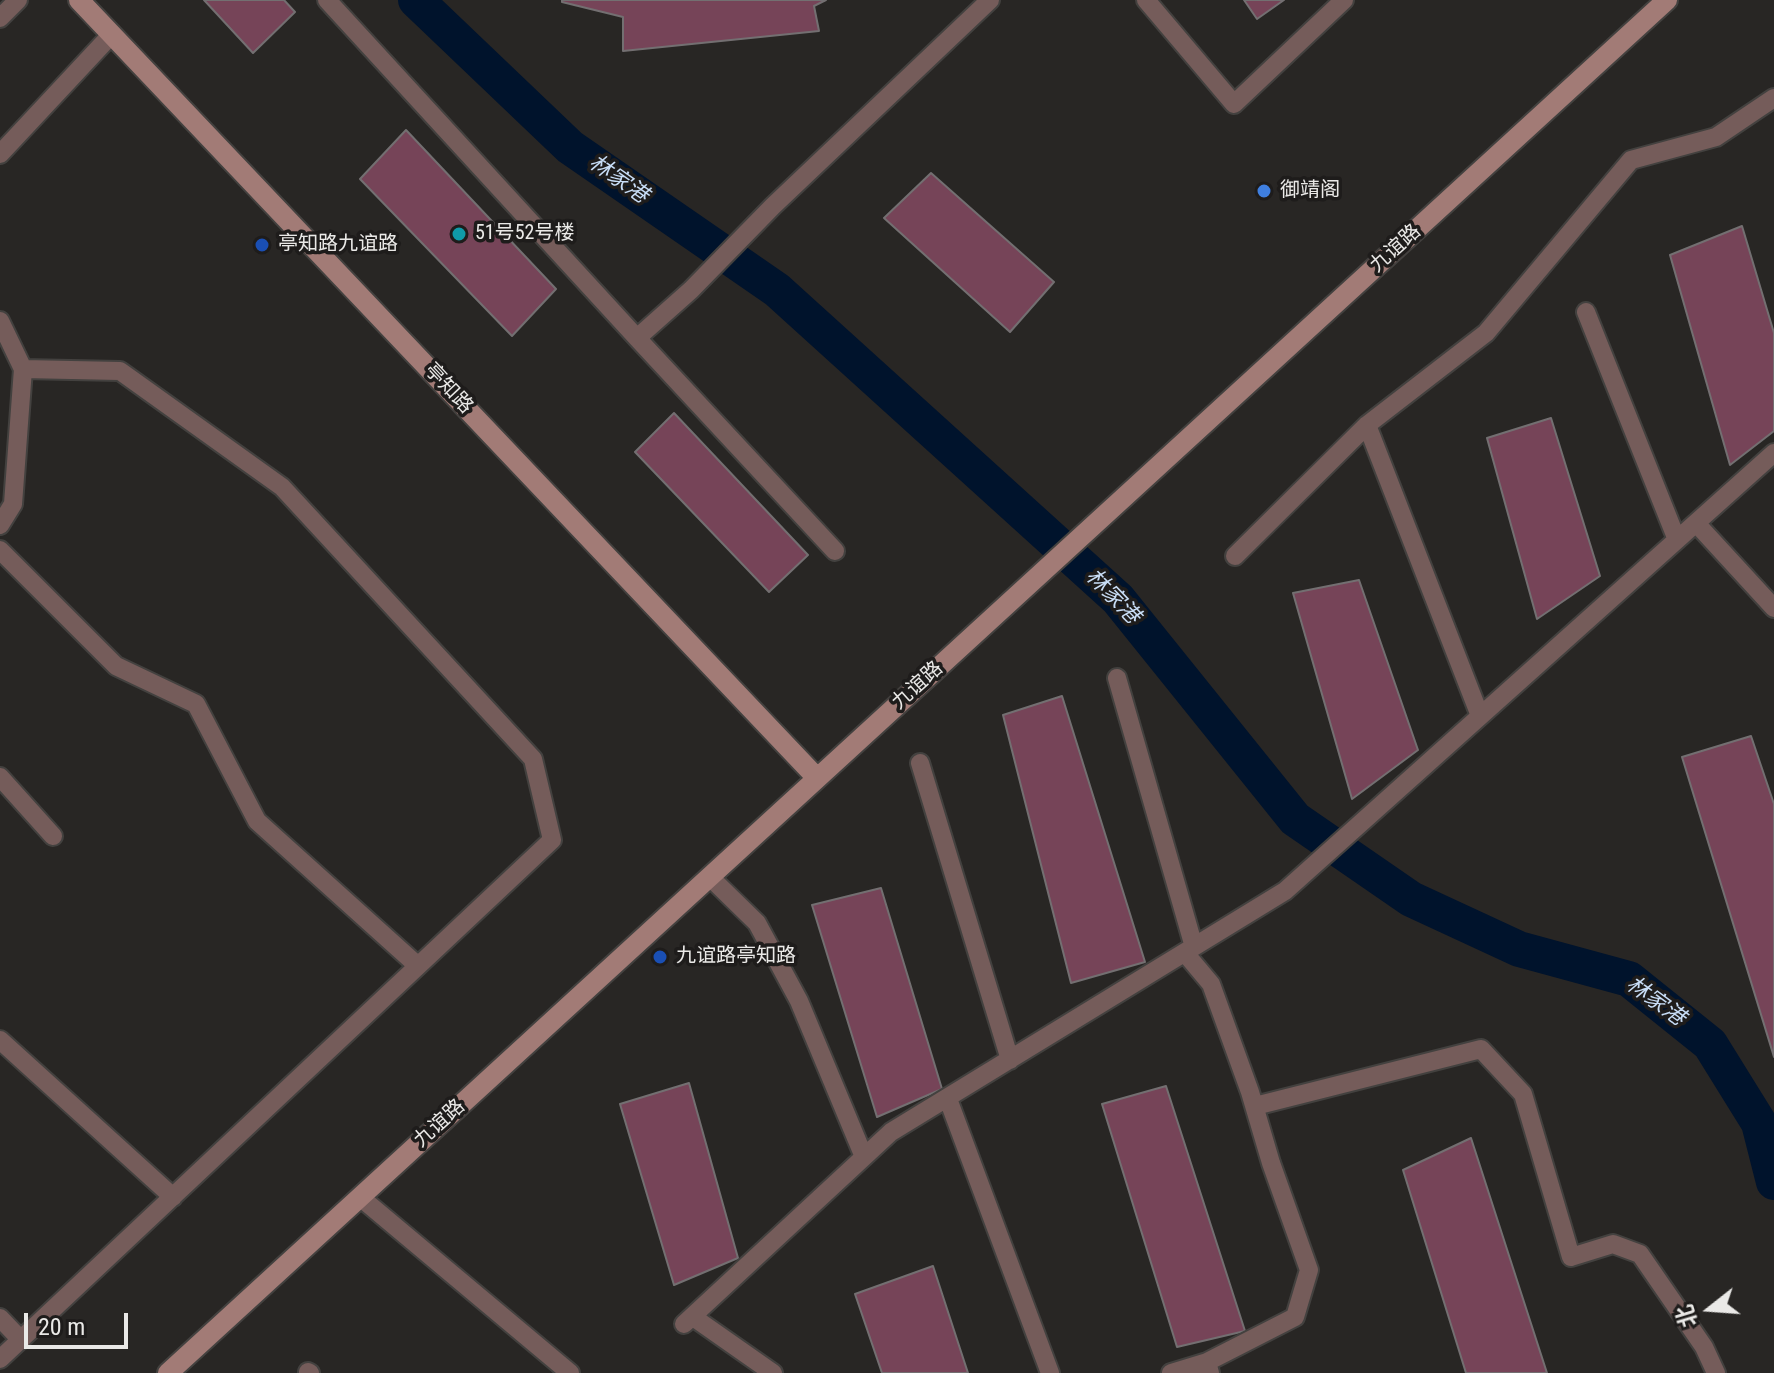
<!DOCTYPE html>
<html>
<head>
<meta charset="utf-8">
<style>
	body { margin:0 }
	#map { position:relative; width:1774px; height:1373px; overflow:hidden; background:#282624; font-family:"Roboto Condensed","Noto Sans SC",sans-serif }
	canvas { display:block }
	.north { position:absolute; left:1670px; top:1269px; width:80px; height:80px; -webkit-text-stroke:6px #1e1c1b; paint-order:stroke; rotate:253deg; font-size:22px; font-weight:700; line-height:32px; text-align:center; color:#eae9e7 }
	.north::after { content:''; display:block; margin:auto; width:28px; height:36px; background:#eae9e7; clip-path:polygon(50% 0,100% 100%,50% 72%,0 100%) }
	.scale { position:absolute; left:24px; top:1313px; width:104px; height:36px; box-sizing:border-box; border:4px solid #eae9e7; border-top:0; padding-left:10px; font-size:24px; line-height:28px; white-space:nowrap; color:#eae9e7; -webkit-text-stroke:6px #1e1c1b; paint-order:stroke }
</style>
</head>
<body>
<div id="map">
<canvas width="1774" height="1373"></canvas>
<div class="north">北</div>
<div class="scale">20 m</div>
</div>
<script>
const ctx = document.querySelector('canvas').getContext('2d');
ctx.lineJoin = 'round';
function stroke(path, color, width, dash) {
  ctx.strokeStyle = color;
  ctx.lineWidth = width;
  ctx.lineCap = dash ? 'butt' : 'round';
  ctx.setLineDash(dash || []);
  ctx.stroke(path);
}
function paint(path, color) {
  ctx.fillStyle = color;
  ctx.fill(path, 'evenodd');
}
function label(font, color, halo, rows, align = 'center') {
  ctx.font = font + ' "Roboto Condensed","Noto Sans SC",sans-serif';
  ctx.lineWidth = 7;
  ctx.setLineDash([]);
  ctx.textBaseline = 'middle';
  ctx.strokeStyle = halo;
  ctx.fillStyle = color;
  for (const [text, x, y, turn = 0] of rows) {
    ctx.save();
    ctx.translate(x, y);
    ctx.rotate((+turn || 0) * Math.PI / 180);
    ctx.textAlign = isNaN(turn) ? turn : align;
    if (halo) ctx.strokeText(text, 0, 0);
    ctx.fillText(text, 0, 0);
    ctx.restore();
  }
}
stroke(new Path2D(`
	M416,0L570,147L777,290L1118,599L1295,819L1411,899L1519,949L1629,979L1710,1044L1759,1123L1774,1182`), '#00132c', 36);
const building = new Path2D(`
	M204,0H284L295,12L253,53Z
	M562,0H826L814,6L819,31L623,51V17L562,2Z
	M1244,0H1284L1257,19Z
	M406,130L556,289L512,336L360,179Z
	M931,173L1054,282L1010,332L884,218Z
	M1742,226L1774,333V431L1730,465L1670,255Z
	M674,413L808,555L769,592L635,452Z
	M1551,418L1600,576L1537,619L1487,438Z
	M1359,580L1418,750L1352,799L1293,593Z
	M1062,696L1145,962L1071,983L1003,715Z
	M1751,736L1774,804V1057L1682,757Z
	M881,888L942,1089L877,1117L812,905Z
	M689,1083L738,1258L674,1285L620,1104Z
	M1166,1086L1245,1331L1177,1347L1102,1104Z
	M1471,1138L1547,1373H1466L1403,1170Z
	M933,1266L968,1373H882L855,1294Z`);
paint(building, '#764458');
stroke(building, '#736f71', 2);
const lane = new Path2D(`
	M327,0L637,338L835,551
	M1146,0L1234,104L1344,0
	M0,18L18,0
	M0,154L112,34
	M1586,312L1677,540
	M0,321L23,369L13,504L0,525
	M637,338L691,290L773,206L990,0
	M1367,425L1480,716
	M1696,523L1774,608
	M0,550L116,666L196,704L257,821L418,966
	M1235,556L1367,425L1486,333L1631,160L1716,137L1774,98
	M1117,678L1194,947
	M920,763L1010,1060
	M0,777L53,836
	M707,879L714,881L757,923L799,1001L864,1157
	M1185,953L1211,984L1250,1092L1271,1163L1309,1270L1295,1317L1207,1362L1210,1373
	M0,1040L173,1197
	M948,1099L1050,1373
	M1255,1106L1481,1049L1523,1094L1571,1257L1613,1244L1640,1254L1704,1347L1716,1373
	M360,1197L570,1373
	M693,1317L773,1373
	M0,1318L21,1340
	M684,1324L891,1132L1285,891L1774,453
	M0,1359L552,840L533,759L282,487L120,371L23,369
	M308,1372L310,1373
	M1171,1373L1207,1362`);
const secondary = new Path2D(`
	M79,0L817,778
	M168,1373L1667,0`);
stroke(lane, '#43413f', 22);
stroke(secondary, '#43413f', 24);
stroke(lane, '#755c5a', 18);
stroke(secondary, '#a27b76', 20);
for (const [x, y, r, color] of [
	[1264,191,8,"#3f7fe0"],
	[459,234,8,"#0f9aa8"],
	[262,245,8,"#1a4fb4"],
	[660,957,8,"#1a4fb4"]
]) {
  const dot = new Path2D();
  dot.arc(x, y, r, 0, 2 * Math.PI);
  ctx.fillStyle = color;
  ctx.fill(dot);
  stroke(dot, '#1e1c1b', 3);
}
label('20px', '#eae9e7', '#1e1c1b', [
	["御靖阁",1280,191],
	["51号52号楼",475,234],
	["亭知路九谊路",278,245],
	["九谊路亭知路",676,957]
], 'left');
label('20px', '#eae9e7', '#1e1c1b', [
	["九谊路",1396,249,-42],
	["亭知路",448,389,47],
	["九谊路",918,686,-42],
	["九谊路",440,1124,-42]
]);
label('italic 22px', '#c8ddf6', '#1e1c1b', [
	["林家港",618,180,35],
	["林家港",1112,597,46],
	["林家港",1655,1002,36]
]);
</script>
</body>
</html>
